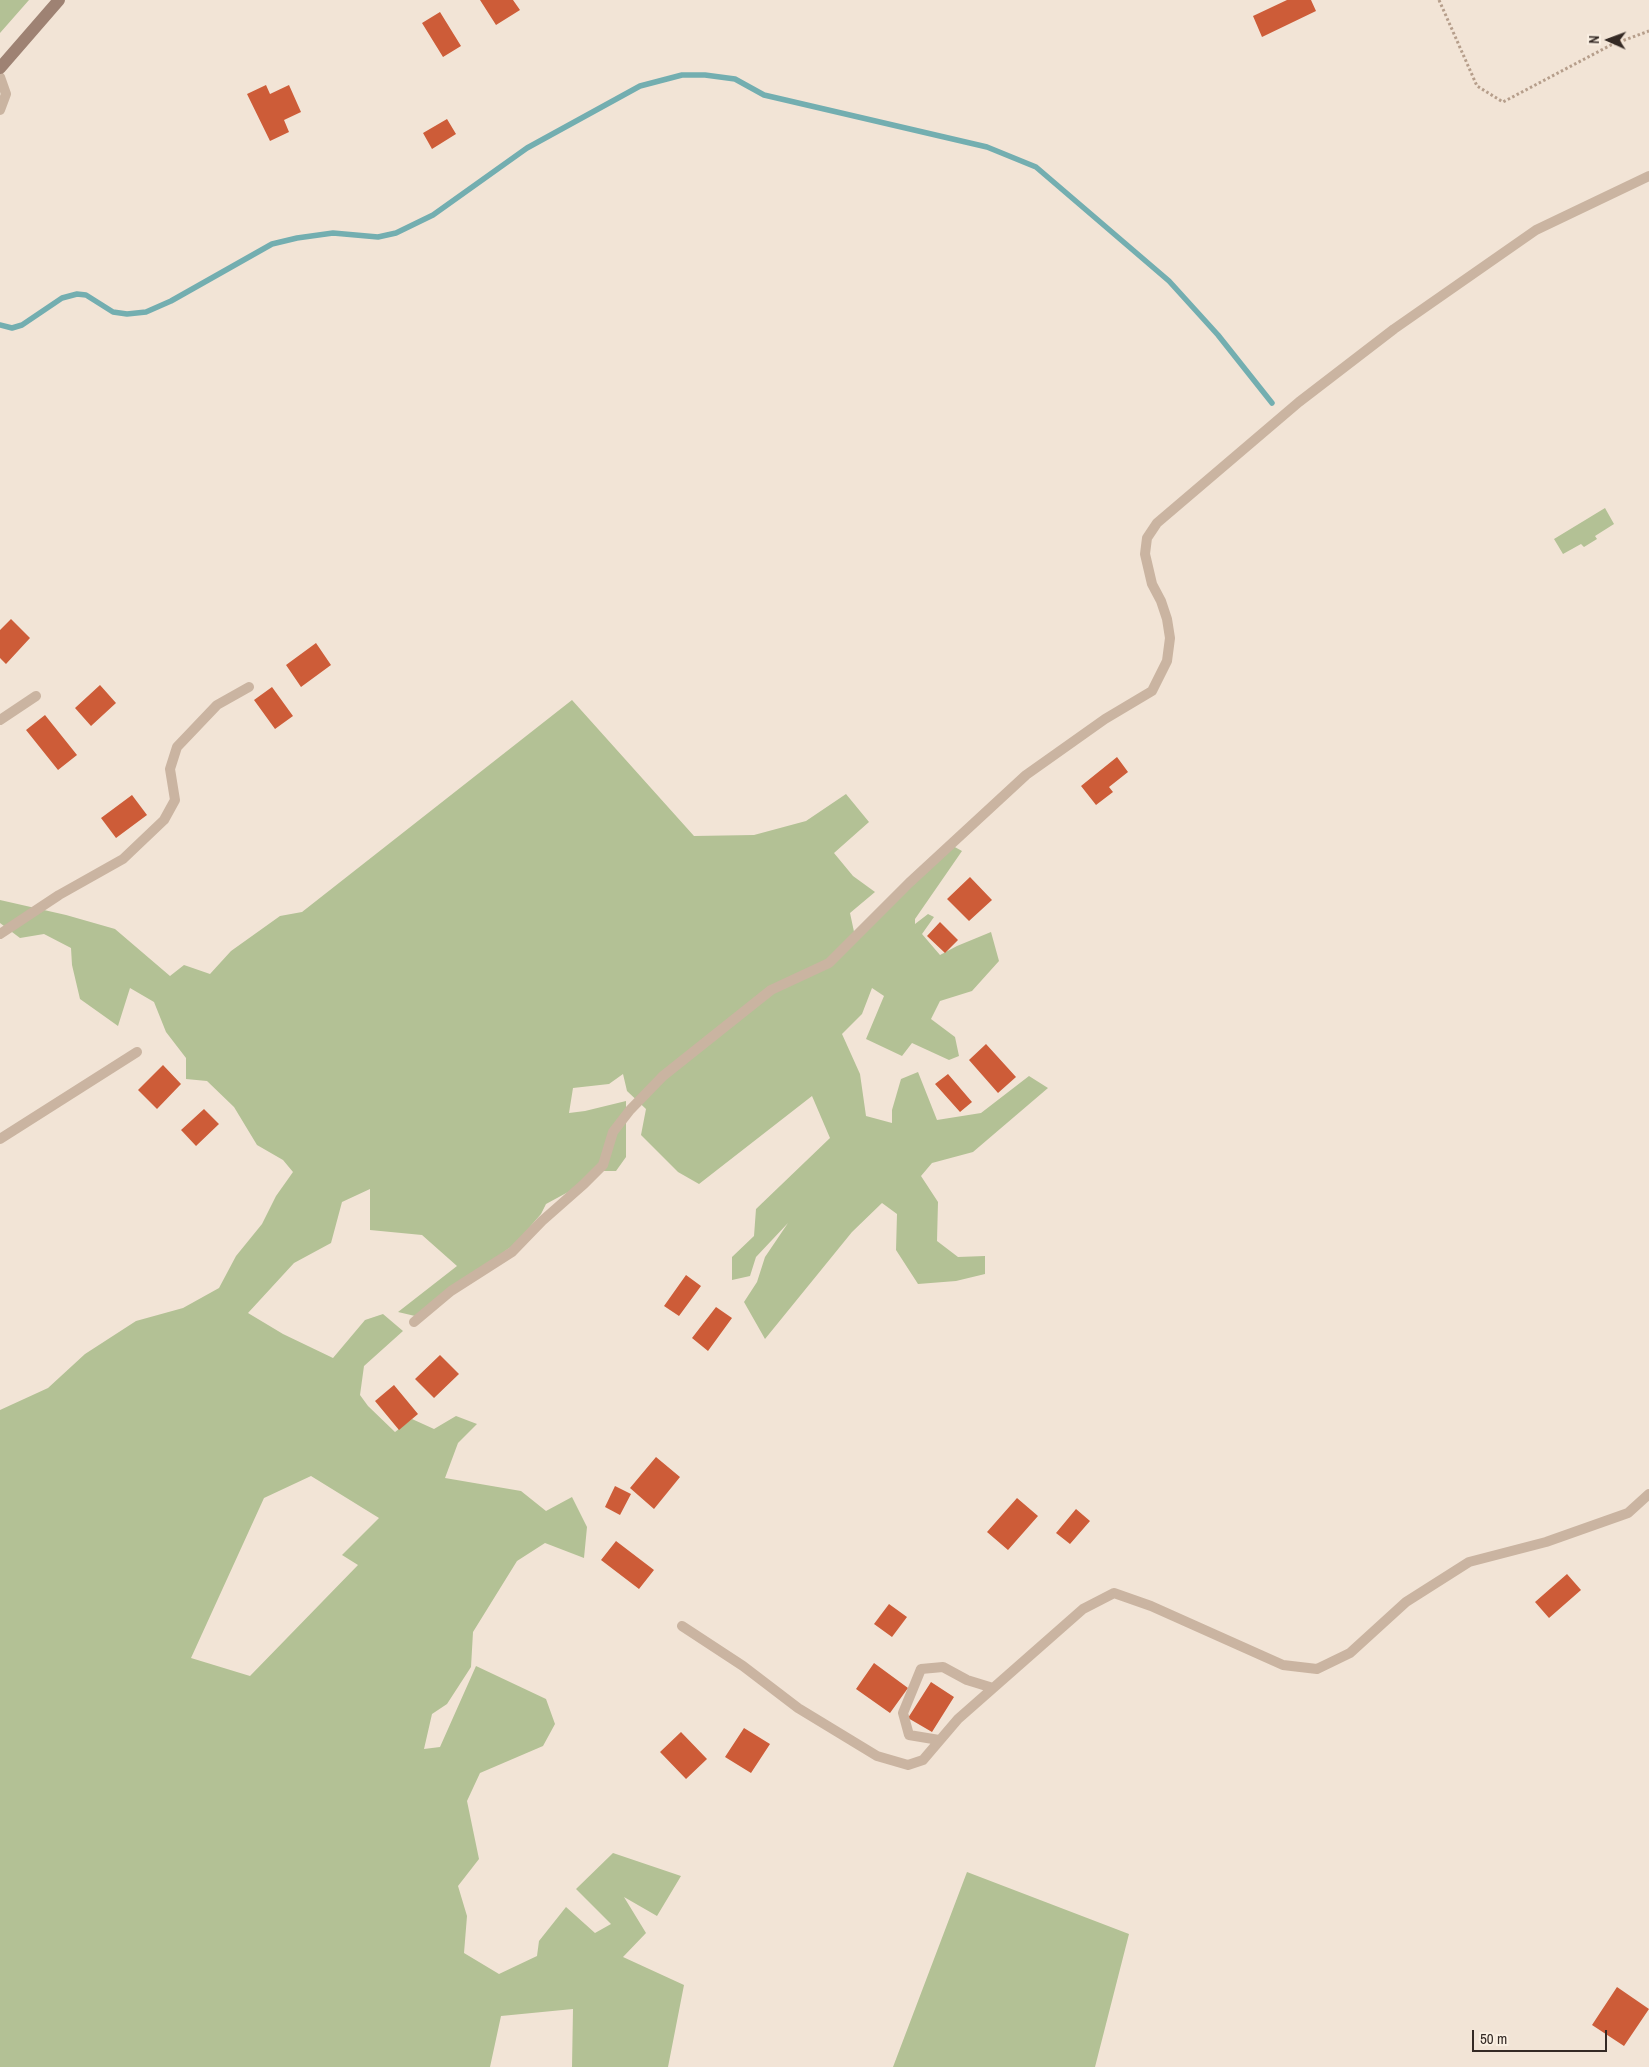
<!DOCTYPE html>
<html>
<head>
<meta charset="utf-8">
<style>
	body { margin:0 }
	#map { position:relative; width:1649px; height:2067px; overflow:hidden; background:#f2e4d6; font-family:"Archivo Narrow",sans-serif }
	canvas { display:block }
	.north { position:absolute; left:1584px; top:15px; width:50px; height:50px; -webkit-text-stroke:4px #faefe2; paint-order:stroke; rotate:272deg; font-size:14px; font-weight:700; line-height:20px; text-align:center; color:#342924 }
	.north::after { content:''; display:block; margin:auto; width:18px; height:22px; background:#342924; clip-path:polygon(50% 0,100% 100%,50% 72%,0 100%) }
	.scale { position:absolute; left:1472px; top:2030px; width:135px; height:22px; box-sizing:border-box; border:2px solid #342924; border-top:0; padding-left:6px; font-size:15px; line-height:18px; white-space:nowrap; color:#342924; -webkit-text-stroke:4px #faefe2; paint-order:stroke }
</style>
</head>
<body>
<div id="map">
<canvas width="1649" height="2067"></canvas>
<div class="north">N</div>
<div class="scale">50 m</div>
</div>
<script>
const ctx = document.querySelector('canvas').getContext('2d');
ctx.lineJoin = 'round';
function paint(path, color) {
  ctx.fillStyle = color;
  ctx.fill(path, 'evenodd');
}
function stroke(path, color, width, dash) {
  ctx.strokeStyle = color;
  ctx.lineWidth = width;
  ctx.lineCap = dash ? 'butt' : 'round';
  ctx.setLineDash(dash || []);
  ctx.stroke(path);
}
paint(new Path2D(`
	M0,0H29L0,33Z
	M1605,508L1614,524L1595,536L1597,539L1584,547L1581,544L1563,554L1554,539Z
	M572,700L694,836L754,835L806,821L846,794L869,822L834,853L853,876L875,892L850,913L856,941L953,846L962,851L915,919V924L928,914L934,917L922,934L940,955L957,946L991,932L999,961L972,991L940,1001L931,1019L955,1037L959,1056L949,1060L912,1043L902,1056L866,1039L884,996L872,988L862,1014L842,1034L860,1074L866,1116L892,1123V1110L901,1079L918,1072L937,1120L981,1113L1029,1076L1048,1088L973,1152L932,1163L921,1176L938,1202L937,1241L958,1257L985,1256V1274L956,1281L918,1284L896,1250L897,1214L882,1203L852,1232L765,1339L744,1302L757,1282L765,1257L788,1223L756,1257L750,1276L732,1280V1257L754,1236L756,1209L830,1138L812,1096L699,1184L678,1172L641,1135L646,1109L627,1091L623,1074L609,1084L573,1088L569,1113L585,1111L626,1101V1157L616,1171H593L570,1191L546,1204L541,1214L515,1244L415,1316L398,1312L457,1266L422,1235L370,1230V1189L342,1202L331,1243L294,1263L248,1313L283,1334L333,1358L365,1320L383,1314L403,1331L364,1366L360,1395L368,1406L395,1432L412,1419L434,1429L456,1416L477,1424L458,1443L445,1478L521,1491L546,1511L572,1497L587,1527L584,1558L545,1543L517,1561L473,1632L471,1667L447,1704L432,1714L424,1749L440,1747L476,1666L546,1699L555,1724L543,1746L480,1773L467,1801L479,1859L458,1886L467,1916L464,1953L499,1974L537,1956L539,1941L566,1907L595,1933L611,1924L576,1889L613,1853L681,1876L657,1916L624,1897L646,1933L623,1957L684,1985L668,2067H572L573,2009L501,2016L490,2067H0V1410L48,1388L85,1354L136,1321L183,1308L219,1288L236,1256L262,1224L276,1196L293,1172L283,1160L257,1145L234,1107L207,1081L186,1079V1058L166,1032L154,1002L130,988L118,1026L80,999L72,965L71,948L44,934L20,938L0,923V900L66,915L115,929L170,976L184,965L210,974L231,951L280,916L302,912ZM311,1476L379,1518L342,1555L358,1565L250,1676L191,1658L264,1498Z
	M967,1872L1129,1934L1095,2067H893Z`), '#b3c195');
stroke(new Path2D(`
	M0,325L12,328L22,325L62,298L77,294L86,295L113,312L127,314L146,312L171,301L272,244L297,238L333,233L378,237L396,233L433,215L527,148L640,86L682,75H705L735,79L764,95L987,147L1036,167L1169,281L1218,335L1272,403`), '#73aeb0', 5.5);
paint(new Path2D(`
	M480,0H513L520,10L496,25Z
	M1287,0H1311L1316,11L1262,37L1253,16Z
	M440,12L461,46L443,57L422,23Z
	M266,85L270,94L289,85L301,112L284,120L289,132L270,141L247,94Z
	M447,119L456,134L432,149L423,133Z
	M11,619L30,638L6,664L0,658V630Z
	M316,643L331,665L301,687L286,665Z
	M100,685L116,703L91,726L75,708Z
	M272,687L293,716L275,729L254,700Z
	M45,715L77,755L58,770L26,730Z
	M1117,757L1128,772L1109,787L1113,792L1096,805L1081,786Z
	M132,795L147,815L116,838L101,818Z
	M970,877L992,900L969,921L947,899Z
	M940,922L958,940L945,953L927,936Z
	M986,1044L1016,1077L998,1093L969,1060Z
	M163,1065L181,1084L157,1109L138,1090Z
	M948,1074L972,1102L960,1112L935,1084Z
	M204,1109L219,1124L196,1146L181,1130Z
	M686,1275L701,1286L679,1316L664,1306Z
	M716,1307L732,1318L708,1351L692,1338Z
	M440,1355L459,1374L434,1398L415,1379Z
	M394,1385L418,1414L399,1430L375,1401Z
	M656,1457L680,1477L654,1509L630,1488Z
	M615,1486L631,1494L620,1515L605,1507Z
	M1017,1498L1038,1516L1008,1550L987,1532Z
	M1076,1509L1090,1521L1070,1544L1056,1533Z
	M616,1541L654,1570L639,1589L601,1560Z
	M1567,1574L1581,1590L1549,1618L1535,1602Z
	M889,1604L907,1617L892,1637L874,1624Z
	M874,1663L908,1688L890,1713L856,1689Z
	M931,1682L954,1697L932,1732L908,1718Z
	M744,1728L770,1744L751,1773L725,1757Z
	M681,1732L707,1759L686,1779L660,1752Z
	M1617,1987L1649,2009L1624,2046L1592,2025Z`), '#cd5c38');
stroke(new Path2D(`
	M1439,0L1477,86L1503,102L1611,45L1649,31`), '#b69e8b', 3, [2.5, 2.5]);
stroke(new Path2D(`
	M0,77L6,94L0,110
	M0,720L36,696
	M0,934L59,895L123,859L164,820L175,800L170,769L177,747L217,705L249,687
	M0,1139L137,1052
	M414,1322L451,1291L512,1252L542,1221L584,1184L603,1165L613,1132L630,1110L663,1076L771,990L829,963L909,883L1026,775L1105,719L1152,691L1167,661L1170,638L1167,619L1161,601L1152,584L1145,554L1147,538L1157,523L1299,402L1394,329L1536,230L1649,176
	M682,1626L743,1666L798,1708L877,1756L908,1765L923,1760L958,1719L1083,1609L1114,1593L1151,1606L1283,1665L1317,1669L1350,1653L1406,1602L1469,1562L1546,1542L1628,1513L1649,1494
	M939,1740L909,1735L903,1713L921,1669L943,1667L967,1680L993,1688`), '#cab4a1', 10);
stroke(new Path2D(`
	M0,68L59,0`), '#9e8273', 12);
</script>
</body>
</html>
